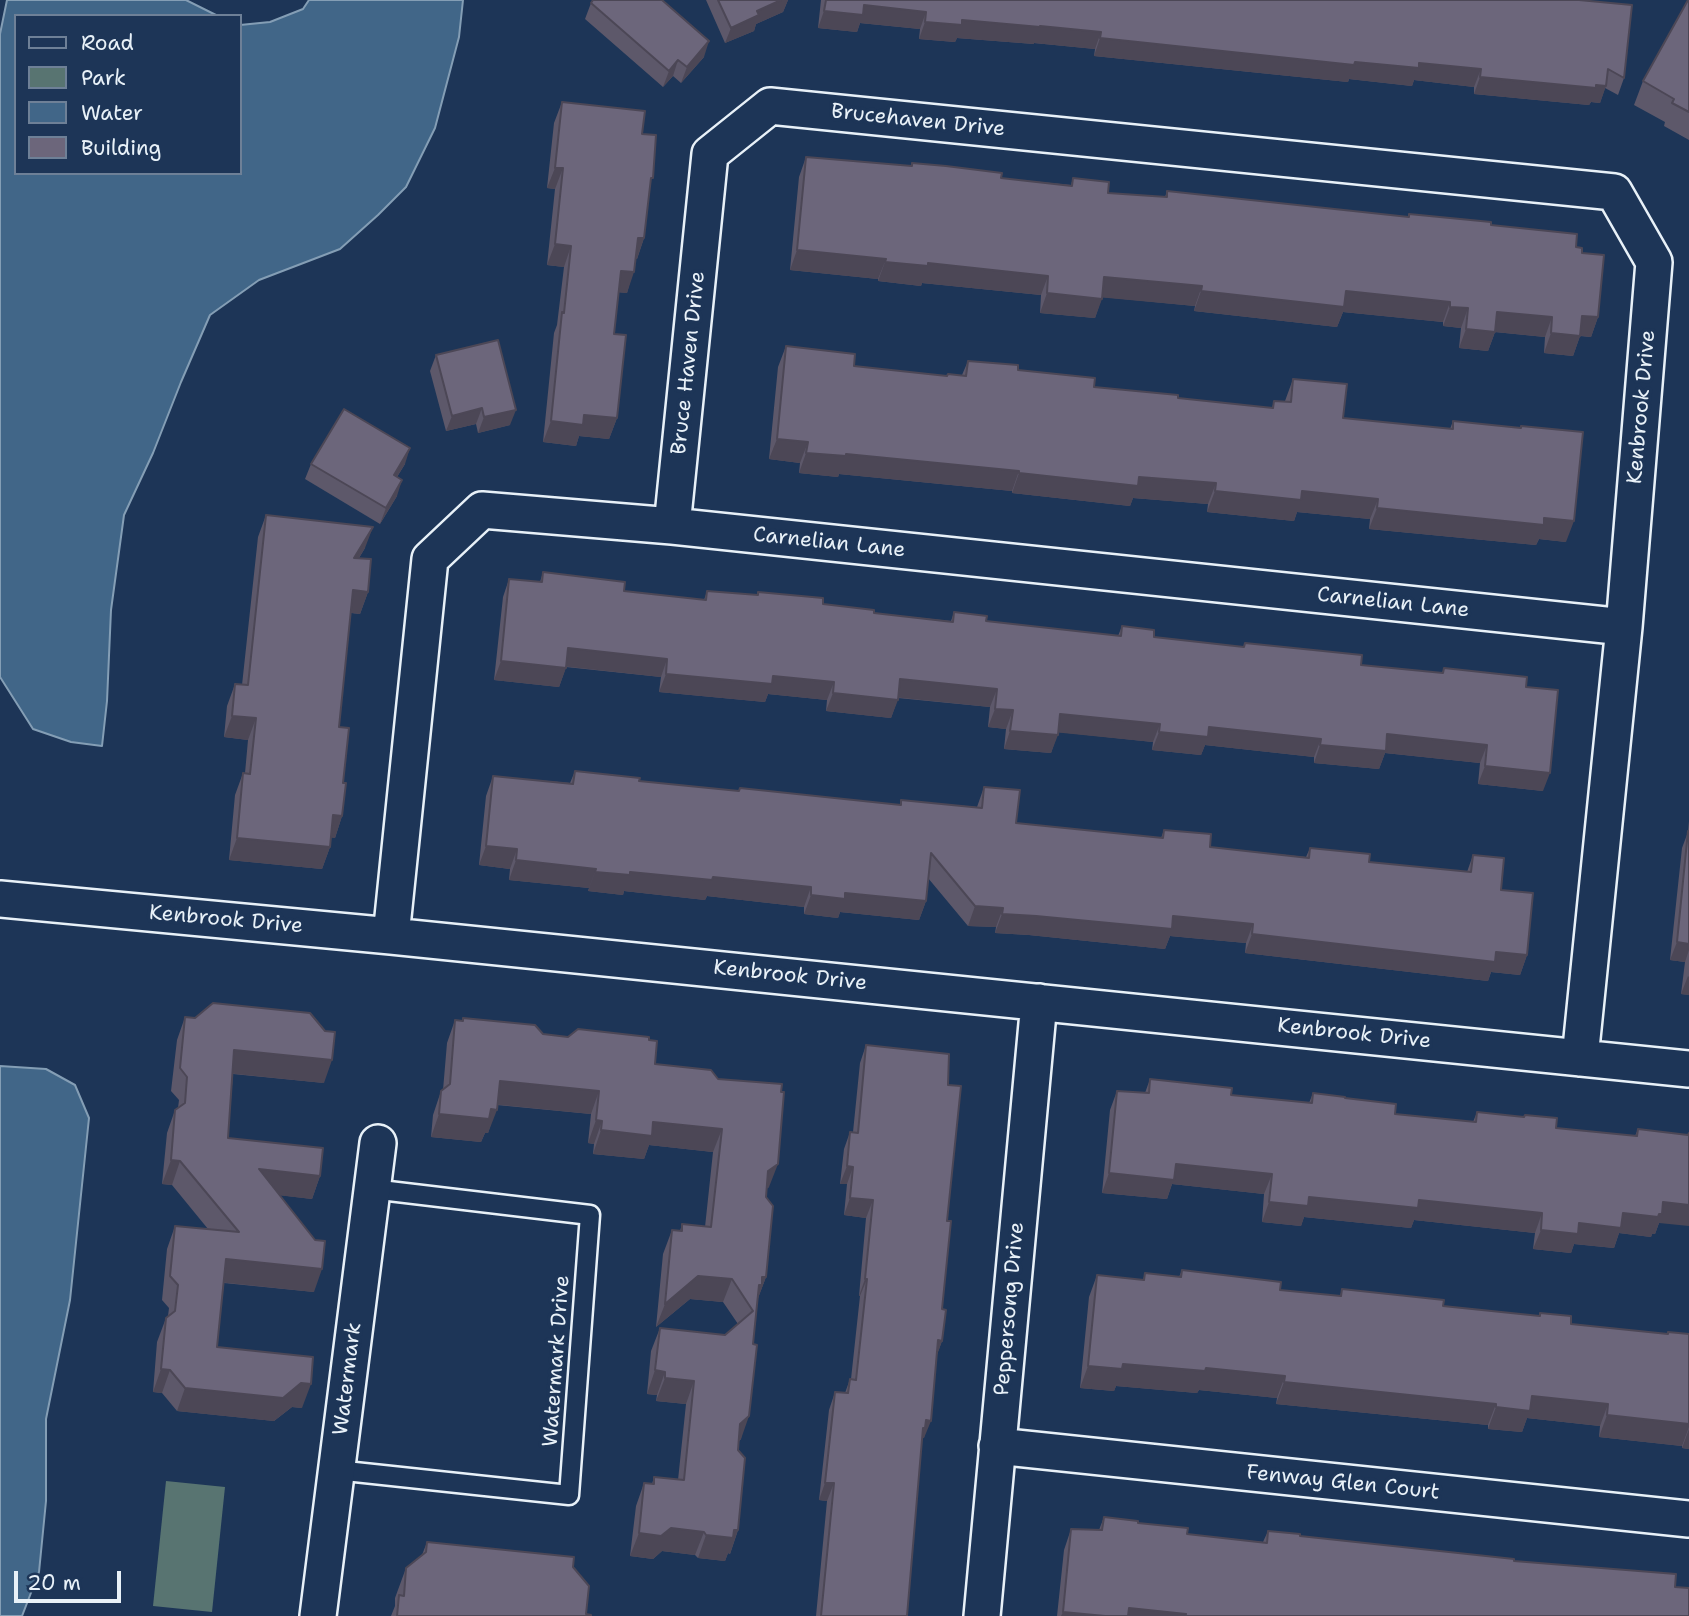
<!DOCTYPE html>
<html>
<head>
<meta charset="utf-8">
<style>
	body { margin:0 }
	#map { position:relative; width:1689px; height:1616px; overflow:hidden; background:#1d3557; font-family:"Shantell Sans",sans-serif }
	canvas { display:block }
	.legend { position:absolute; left:14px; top:14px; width:228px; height:161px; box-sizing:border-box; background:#1d3557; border:2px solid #6e8097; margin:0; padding:9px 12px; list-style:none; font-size:21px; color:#e8f1f8 }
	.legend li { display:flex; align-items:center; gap:14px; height:35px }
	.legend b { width:35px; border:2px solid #6e8097 }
	.scale { position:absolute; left:14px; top:1571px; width:107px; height:32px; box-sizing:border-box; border:4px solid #e8f1f8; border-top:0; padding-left:9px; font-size:21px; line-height:24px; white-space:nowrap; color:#e8f1f8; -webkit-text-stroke:5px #1d3557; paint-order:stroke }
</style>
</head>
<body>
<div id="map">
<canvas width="1689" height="1616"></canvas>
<ul class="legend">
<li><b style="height:9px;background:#1d3557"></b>Road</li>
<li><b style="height:19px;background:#587471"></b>Park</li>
<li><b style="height:19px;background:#416688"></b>Water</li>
<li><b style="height:19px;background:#6c667b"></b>Building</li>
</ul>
<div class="scale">20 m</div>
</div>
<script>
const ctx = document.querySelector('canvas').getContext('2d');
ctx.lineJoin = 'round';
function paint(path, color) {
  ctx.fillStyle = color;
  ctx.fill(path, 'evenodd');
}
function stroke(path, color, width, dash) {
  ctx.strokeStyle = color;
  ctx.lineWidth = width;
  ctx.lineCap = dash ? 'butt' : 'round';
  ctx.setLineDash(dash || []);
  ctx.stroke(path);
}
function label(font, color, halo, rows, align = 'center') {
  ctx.font = font + ' "Shantell Sans",sans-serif';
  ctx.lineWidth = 7;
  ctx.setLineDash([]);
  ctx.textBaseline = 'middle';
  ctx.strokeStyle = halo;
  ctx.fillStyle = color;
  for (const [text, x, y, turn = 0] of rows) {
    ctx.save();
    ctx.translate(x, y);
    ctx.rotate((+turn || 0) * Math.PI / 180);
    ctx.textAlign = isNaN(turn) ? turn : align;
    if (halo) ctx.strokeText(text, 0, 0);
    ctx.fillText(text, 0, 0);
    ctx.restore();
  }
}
paint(new Path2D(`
	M166,1481L225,1487L212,1612L153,1606Z`), '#587471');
const water = new Path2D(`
	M7,0H186L218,16H16V173H240V25L270,22L303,9L309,0H463L459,37L435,128L406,187L378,215L340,249L259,280L210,315L181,382L153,453L124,515L111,610L107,701L102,746L71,742L33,729L0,677V34Z
	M0,1066L46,1069L75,1085L89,1118L70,1300L46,1419V1501L39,1572L22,1616H0Z`);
paint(water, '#416688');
stroke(water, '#849eb5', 2);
const lane = new Path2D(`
	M336,1470L569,1495L590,1215L372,1189`);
const street = new Path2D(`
	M672,526L710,154L770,106L1614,192L1654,262L1624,627L1580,1058
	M0,899L391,936L1689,1069
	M391,936L430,559L482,510L672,526L1624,627
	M997,1446L1689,1519
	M318,1616L378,1143
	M982,1616L1039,1002`);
stroke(lane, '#e8f1f8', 23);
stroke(street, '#e8f1f8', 40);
stroke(lane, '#1d3557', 18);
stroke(street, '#1d3557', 35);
paint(new Path2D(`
	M706,0H788L783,12L756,24L754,31L725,43Z
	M821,0H1579L1624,78L1618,95L1605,88L1600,103L1591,102L1589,105L1474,94V87L1414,80L1412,86L1349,79L1348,82L1094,56L1095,49L1034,43V44L957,38L955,42L919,39L920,29L860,23L857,32L818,28Z
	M1689,0V140L1664,126L1665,122L1634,105L1643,81Z
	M591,3L704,57L681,83L673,76L663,87L585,19Z
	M562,102L642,134L650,186L644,238L637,259H636L627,293L618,292L614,334L617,418L609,439L579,436L576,446L543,442L554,333L557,325L564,267L547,265L555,189L547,188L554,123Z
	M806,157L911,166L912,163L1001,178L1071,185L1073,178L1108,193L1165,197L1167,191L1408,217L1409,214L1491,225L1576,247L1582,253L1598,317L1591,337L1580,336L1573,356L1544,353L1545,337L1495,332L1488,351L1459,348L1461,328L1443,326V322L1343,312L1337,327L1194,311L1195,306L1102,297L1095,318L1040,313L1041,295L922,283L921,286L878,281V279L790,270L799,177Z
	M786,346L854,366L947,376L962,375L968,361L1018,370L1094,387L1178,398L1272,408L1274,401H1285L1293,379L1343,418L1450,429L1453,421L1566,542L1539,539L1536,545L1369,529L1370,519L1297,512L1294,521L1207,512L1208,504L1133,498L1130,506L1012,493V491L839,474L838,477L799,473L800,463L769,459L778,367Z
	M436,355L510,425L478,433L476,424L446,431L430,371Z
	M311,464H405L397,477V496L380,524L305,479Z
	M266,515L365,548L359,558L368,592L360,614L351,613L339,727L343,783L342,816L335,838L331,837L330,847L322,869L229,860L235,795L243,773H245L248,740L224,737L227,706L235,684L242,685L258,537Z
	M543,572L624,591L704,600L707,591L757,595L758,592L874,613L951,621L954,612L986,621L1118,636L1122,626L1154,637L1244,647L1245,643L1361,665L1442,673L1444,668L1526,687L1543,791L1478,784L1480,763L1385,753L1379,769L1314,763V757L1205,745L1201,755L1152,750L1153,742L1058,732L1051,753L1004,749L1006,729L988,727L990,707L898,698L891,718L826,711L827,700L768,694L765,702L659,692L661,677L566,667L559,687L494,680L503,597L509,579L540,582Z
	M575,771L639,781L738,791L740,788L900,805L901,800L977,807L984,787L1016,823L1161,838L1164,830L1210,847L1306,857L1310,848L1369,862L1467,872L1473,855L1501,890L1527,955L1520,975L1491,972L1488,981L1245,953L1246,943L1191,938L1170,936L1165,949L1029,935L995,933L996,927L968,926L928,878L926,901L919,920L840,912L838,918L804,914V907L707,896L705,900L624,891L623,895L588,891L589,888L509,880L510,869L479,865L486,796L493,776L570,783Z
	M1689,821V995L1681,994L1685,962L1670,960L1682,848L1688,832Z
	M185,1017L324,1083L233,1074L228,1138L320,1176L312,1199L279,1195L314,1292L224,1283L217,1347L302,1408L292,1407L274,1421L177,1411L162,1393L153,1392L157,1342L166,1318L168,1316L169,1308L162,1300L167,1249L175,1226L208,1229L172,1185L162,1184L167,1133L175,1110L178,1108L179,1100L171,1091L177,1040Z
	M463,1018L543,1034L568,1037L649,1040L655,1064L711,1070L769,1187L766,1189V1277L758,1298L741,1439L739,1441L738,1530L730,1554L728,1553L725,1561L698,1558L695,1555L662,1551L653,1559L630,1556L636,1506L644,1483L652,1484L654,1477L678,1480L686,1404L656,1401L657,1395L647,1394L651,1351L660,1328L725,1335L738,1324L723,1302L690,1299L656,1327L663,1254L672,1230L680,1231L682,1224L705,1227L713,1152L649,1145L644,1159L593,1154L594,1144L588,1143L591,1114L497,1105L488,1133H485L481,1142L431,1137L433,1115L441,1091L443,1090L447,1043L455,1020L462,1021Z
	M866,1045L948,1085L947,1221L942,1309V1341L936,1357L924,1438H922L907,1616H816L827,1501L819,1500L829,1410L835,1392L845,1393L850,1379H851L860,1296H859L866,1218L844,1215L847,1184H840L844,1149L850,1132H853L860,1063Z
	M1150,1079L1231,1095L1309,1103L1313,1093L1345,1098L1395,1114L1473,1122L1477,1112L1556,1128L1635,1136L1638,1129L1659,1223L1655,1234H1652L1651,1237L1619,1233L1614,1248L1574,1244L1571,1253L1533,1249L1535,1233L1414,1220L1411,1228L1304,1217L1301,1226L1262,1222L1264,1194L1172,1184L1167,1199L1102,1193L1110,1110L1117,1091L1145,1093Z
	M1182,1270L1280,1290L1340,1296L1342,1289L1443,1306L1539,1316L1540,1313L1571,1324L1667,1334H1689V1449L1682,1448V1446L1599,1437L1600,1426L1527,1418L1522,1432L1488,1429V1425L1276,1404L1277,1398L1199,1390L1197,1393L1116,1386L1114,1391L1080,1388L1089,1297L1097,1275L1143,1280L1145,1273L1179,1277Z
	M1104,1517L1138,1523L1187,1534L1263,1542L1268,1531L1300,1536L1514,1561L1675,1587L1689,1616H1057L1064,1550L1071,1529L1099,1530Z
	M427,1542L573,1567L586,1614L591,1616H391L395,1606V1598L406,1568L422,1555Z`), '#5d586a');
paint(new Path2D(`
	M781,0H788L783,12L756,24L754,31L725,43L731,28L757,11Z
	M864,5L926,12L920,29L860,23L857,32L818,28L824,11Z
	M962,20L1040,26L1101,32L1095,49L1034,43V44L957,38L955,42L919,39L925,22Z
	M1100,38L1355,62L1419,63L1481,69L1474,87L1414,80L1412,86L1349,79L1348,82L1094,56Z
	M709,41L704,57L681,83L687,67Z
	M678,60L673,76L663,87L669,71Z
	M1480,77L1596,85L1606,86L1600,103L1591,102L1589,105L1474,94Z
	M555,168H563L555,189L547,188Z
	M638,238H644L637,259H630Z
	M555,244L571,246L564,267L547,265Z
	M797,250L886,259L878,279L790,270Z
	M885,262L928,263L1048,276L1041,295L922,283L921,286L878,281Z
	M621,271L634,272L627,293L613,292Z
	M1104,277L1202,286L1195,306L1097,297Z
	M1201,291H1346L1450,302L1443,322L1343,312L1337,327L1194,311Z
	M1047,293L1102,299L1095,318L1040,313Z
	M1450,307L1468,308L1461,328L1443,326Z
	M1497,312L1552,317L1545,337L1495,332L1488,351L1459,348L1466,329Z
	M1582,316L1598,317L1591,337L1575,335Z
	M1551,333L1580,336L1573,356L1544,353Z
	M482,408L476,424L446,431L452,416Z
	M516,410L510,425L478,433L484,417Z
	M584,415L617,418L609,439L579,436L576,446L543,442L551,421Z
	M777,439L808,442L800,463L769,459Z
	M410,448L405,464L388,491L394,475Z
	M806,453L846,454L1019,471L1012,491L839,474L838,477L799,473Z
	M1019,473L1139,477L1216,483L1208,504L1133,498L1130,506L1012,493Z
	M402,480L397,496L380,524L386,508Z
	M1215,491H1302L1378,499L1370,519L1297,512L1294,521L1207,512Z
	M1377,508L1544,518L1574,521L1566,542L1539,539L1536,545L1369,529Z
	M373,527L365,548L346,579L354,558Z
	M353,590L368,592L360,614L345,612Z
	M568,648L667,659L661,677L561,666Z
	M501,661L566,668L559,687L494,680Z
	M666,674L773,676L834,682L827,700L768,694L765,702L659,692Z
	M900,679L997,689L990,707L893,697Z
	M833,693L898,700L891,718L826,711Z
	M995,709L1013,710L1006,729L988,727Z
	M1060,714L1160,724L1153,742L1053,732Z
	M232,716L256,718L248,740L224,737Z
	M1209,727L1321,739L1314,757L1205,745L1201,755L1152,750L1159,732Z
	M1010,731L1058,735L1051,753L1004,749Z
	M1387,734L1487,745L1480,763L1385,753L1379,769L1314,763L1320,745Z
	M1485,766L1550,773L1543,791L1478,784Z
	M333,815L342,816L335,838L325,837Z
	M237,838L330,847L322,869L229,860Z
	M486,846L517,849L510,869L479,865Z
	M516,860L596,869L589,888L509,880Z
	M595,872H630L713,877L811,887L804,907L707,896L705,900L624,891L623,895L588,891Z
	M845,893L926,901L919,920L840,912L838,918L804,914L811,895Z
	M975,906L1003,908L996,927L968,926Z
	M1002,914L1173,916L1253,924L1246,943L1170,936L1165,949L1029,935L995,933Z
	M1252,934L1496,952L1527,955L1520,975L1491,972L1488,981L1245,953Z
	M1677,942L1689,944V950L1685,962L1670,960Z
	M1688,976L1689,977V995L1681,994Z
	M234,1050L332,1060L324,1083L226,1073Z
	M500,1081L599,1091L591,1114L491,1104Z
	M491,1109L497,1110L488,1133H485L481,1142L431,1137L439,1114Z
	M596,1120L602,1121L594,1144L588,1143Z
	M653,1122L722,1129L713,1152L649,1145L644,1159L593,1154L601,1130Z
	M171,1160L180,1161L172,1185L162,1184Z
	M778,1164L769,1187L760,1194L768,1171Z
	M1176,1164L1272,1174L1264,1194L1172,1184L1167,1199L1102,1193L1109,1173Z
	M847,1166L853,1167L847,1184H840Z
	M259,1169L320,1176L312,1199L250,1192Z
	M1309,1197L1419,1200L1542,1213L1535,1233L1414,1220L1411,1228L1304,1217L1301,1226L1262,1222L1269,1202Z
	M850,1198L873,1200L866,1218L844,1215Z
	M1663,1202L1689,1205V1226L1659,1223L1655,1234H1652L1651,1237L1619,1233L1614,1248L1574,1244L1571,1253L1533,1249L1541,1230L1579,1223Z
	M226,1259L322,1269L314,1292L218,1282Z
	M698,1276L732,1279L723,1302L690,1299L656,1327L665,1304Z
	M762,1277H766L757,1301L751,1308Z
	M865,1279H867L860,1296H859Z
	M938,1340L942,1341L936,1358Z
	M1123,1364L1206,1368L1285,1376L1277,1398L1199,1390L1197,1393L1116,1386L1114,1391L1080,1388L1088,1366Z
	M161,1369L170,1370L162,1393L153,1392Z
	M655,1370L665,1372L657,1395L647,1394Z
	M665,1378L694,1381L686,1404L656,1401Z
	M1284,1382L1496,1404L1488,1425L1276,1404Z
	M301,1383L311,1384L302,1408L292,1407L274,1421L177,1411L185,1388Z
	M1532,1396L1608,1404L1600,1426L1527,1418L1522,1432L1488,1429L1496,1407Z
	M1607,1415L1689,1424V1427L1682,1446L1599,1437Z
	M749,1416L741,1439L732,1447L740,1424Z
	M926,1420L931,1421L924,1438H922L919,1446Z
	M1689,1429V1449L1682,1448Z
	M825,1483H834L827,1501L819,1500Z
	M671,1528L704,1532L695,1555L662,1551L653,1559L630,1556L639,1533Z
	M734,1530H738L730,1554L728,1553L725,1561L698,1558L706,1535Z
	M1129,1608L1186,1614L1185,1616H1126Z
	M1063,1612L1105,1616H1061Z`), '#4c4756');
const building = new Path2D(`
	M593,0H662L709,41L687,67L678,60L669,71L591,3Z
	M718,0H781L757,11L759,15L731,28Z
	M826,0H1579L1632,5L1624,78L1608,69L1606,86L1596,85V88L1480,77L1481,69L1419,63V68L1355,62L1354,65L1100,38L1101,32L1040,26V27L962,20V25L925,22L926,12L864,5L863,15L824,11Z
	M1688,0H1689V112L1672,103L1674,99L1643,81Z
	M562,102L645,111L642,134L656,135L653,178H651L644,238H638L634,272L621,271L614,334L626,335L617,418L584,415L583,425L551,421L562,312L564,313L571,246L555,244L563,168H555Z
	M806,157L912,166V163L946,166L1002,173L1001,178L1072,186L1073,178L1109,182L1108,193L1167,197V191L1409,217V214L1491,222V225L1577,234L1576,247L1582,248V253L1604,255L1598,317L1582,316L1580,336L1551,333L1552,317L1497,312L1495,332L1466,329L1468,308L1450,307V302L1346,291L1344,307L1201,291L1202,286L1104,277L1102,299L1047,293L1048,276L928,263V266L885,262L886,259L797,250Z
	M498,340L516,410L484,417L482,408L452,416L436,355Z
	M786,346L855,354L854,366L947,376L948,374L966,376L968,361L1018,365V370L1095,378L1094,387L1178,395V398L1273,408L1274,401L1291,402L1293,379L1347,384L1343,418L1453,429V421L1521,428V426L1583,432L1574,521L1544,518V525L1377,508L1378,499L1302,491L1301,500L1215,491L1216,483L1139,477L1138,486L1019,473V471L846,454V456L806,453L808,442L777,439Z
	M344,409L410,448L394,475L402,480L386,508L311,464Z
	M266,515L373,527L354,558L371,559L368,592L353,590L339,727L349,728L343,783H346L342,816L333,815L330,847L237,838L243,773L250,774L256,718L232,716L235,684L248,685Z
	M543,572L625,582L624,591L706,600L707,591L758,595V592L823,598V604L874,610V613L953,622L954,612L987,616L986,621L1121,636L1122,626L1154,630V637L1244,647L1245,643L1362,655L1361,665L1443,673L1444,668L1527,677L1526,687L1558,690L1550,773L1485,766L1487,745L1387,734L1386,751L1320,745L1321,739L1209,727L1208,737L1159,732L1160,724L1060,714L1058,735L1010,731L1013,710L995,709L997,689L900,679L898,700L833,693L834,682L773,676L772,684L666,674L667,659L568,648L566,668L501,661L509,579L542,582Z
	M575,771L640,778L639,781L739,791L740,788L901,805V800L982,808L984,787L1020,790L1016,823L1163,838L1164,830L1211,834L1210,847L1309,858L1310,848L1370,854L1369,862L1471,872L1473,855L1504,858L1501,890L1533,893L1527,955L1496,952L1495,962L1252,934L1253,924L1173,916L1172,929L1036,916L1002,914L1003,908L975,906L931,853L926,901L845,893V899L811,895V887L713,877L712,880L630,872V875L595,872L596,869L516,860L517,849L486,846L493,776L573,784Z
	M1688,831H1689V944L1677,942Z
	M213,1003L310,1013L325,1031L335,1032L332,1060L234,1050L228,1138L323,1148L320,1176L259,1169L315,1240L325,1241L322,1269L226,1259L217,1347L313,1357L311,1384L301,1383L283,1398L185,1388L170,1370L161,1369L166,1318L175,1311L178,1285L170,1276L175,1226L239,1232L180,1161L171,1160L175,1110L185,1103L187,1077L180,1068L185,1017L195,1018Z
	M463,1018L535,1025L543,1034L568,1037L578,1029L649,1037V1040L657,1041L655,1064L711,1070L718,1079L782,1084L781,1092H784L778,1164L768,1171L766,1197L773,1206L766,1277H762V1285H759L753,1344L757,1345L749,1416L740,1424L738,1450L745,1458L738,1530H734L733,1538L706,1535L704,1532L671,1528L661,1536L639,1533L644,1483L654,1484V1477L684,1480L694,1381L665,1378V1372L655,1370L660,1328L725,1335L753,1311L732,1279L698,1276L665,1304L672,1230L682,1231V1224L711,1227L722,1129L653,1122L652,1136L601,1130L602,1121L596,1120L599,1091L500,1081L497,1110L491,1109L489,1119L439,1114L441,1091L450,1084L455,1020L463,1021Z
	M866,1045L949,1054L948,1085L961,1086L947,1221H951L942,1309L946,1310L942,1341L938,1340L931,1421L926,1420L925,1428H923L907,1616H821L834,1483H825L835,1392L848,1393L850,1379L856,1380L867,1279H865L873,1200L850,1198L853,1167L847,1166L850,1132L858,1133Z
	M1150,1079L1232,1088L1231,1095L1312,1103L1313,1093L1345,1097V1098L1396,1104L1395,1114L1476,1122L1477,1112L1524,1117L1525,1115L1557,1118L1556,1128L1637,1136L1638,1129L1688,1135L1689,1133V1205L1663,1202L1662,1214H1659L1658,1217L1623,1213L1621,1228L1579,1223L1578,1234L1541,1230L1542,1213L1419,1200L1418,1208L1309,1197L1308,1206L1269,1202L1272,1174L1176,1164L1174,1180L1109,1173L1117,1091L1149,1093Z
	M1182,1270L1281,1282L1280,1290L1341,1296L1342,1289L1444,1300L1443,1306L1540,1316V1313L1571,1316V1324L1668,1334V1332L1689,1334V1424L1607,1415L1608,1404L1532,1396L1530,1411L1496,1407V1404L1284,1382L1285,1376L1206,1368L1205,1371L1123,1364L1122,1369L1088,1366L1097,1275L1144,1280L1145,1273L1181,1277Z
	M1104,1517L1138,1521V1523L1188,1528L1187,1534L1267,1543L1268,1531L1300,1534V1536L1514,1559V1561L1676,1574L1675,1587L1689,1588V1616H1185L1186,1614L1129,1608L1128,1616H1105L1063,1612L1071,1529L1102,1530Z
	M427,1542L574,1557L573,1567L589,1586L586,1614L591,1615V1616H397L399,1595L404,1596L406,1568L426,1552Z`);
paint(building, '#6c667b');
stroke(building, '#4c4756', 2);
label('21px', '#e8f1f8', '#1d3557', [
	["Brucehaven Drive",918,121,6],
	["Bruce Haven Drive",689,363,-84],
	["Kenbrook Drive",1642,407,-85],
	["Carnelian Lane",829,543,6],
	["Carnelian Lane",1393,603,6],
	["Kenbrook Drive",226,920,5],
	["Kenbrook Drive",790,976,6],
	["Kenbrook Drive",1354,1034,6],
	["Peppersong Drive",1010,1309,-85],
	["Watermark Drive",557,1361,-86],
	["Watermark",348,1379,-83],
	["Fenway Glen Court",1343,1483,6]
]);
</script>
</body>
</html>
